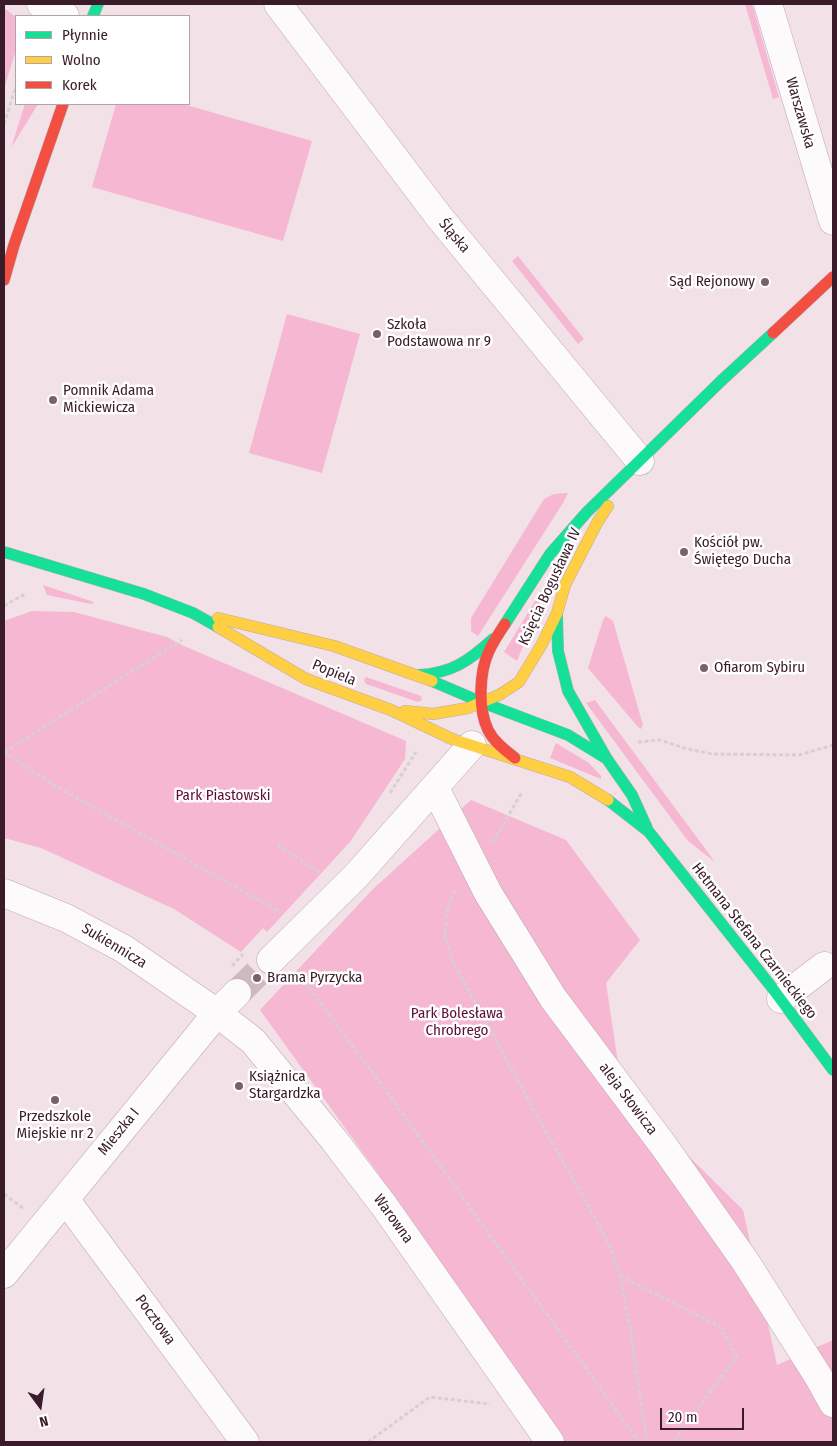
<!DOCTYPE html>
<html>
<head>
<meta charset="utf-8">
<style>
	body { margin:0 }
	#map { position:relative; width:837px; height:1446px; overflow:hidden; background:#f3e1e8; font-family:"Fira Sans Condensed",sans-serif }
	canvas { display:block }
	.frame { position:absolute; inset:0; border:5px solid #3a1b29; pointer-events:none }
	.legend { position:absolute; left:15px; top:15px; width:175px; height:90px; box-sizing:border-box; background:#fff; border:1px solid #b0a4a9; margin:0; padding:6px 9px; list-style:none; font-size:15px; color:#3a1b29 }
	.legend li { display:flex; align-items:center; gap:10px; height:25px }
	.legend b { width:25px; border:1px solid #b0a4a9 }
	.north { position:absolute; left:15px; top:1381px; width:50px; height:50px; -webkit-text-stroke:4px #fff; paint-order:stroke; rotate:166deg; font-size:14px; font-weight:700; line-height:20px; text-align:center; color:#3a1b29 }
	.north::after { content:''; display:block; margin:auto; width:18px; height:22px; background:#3a1b29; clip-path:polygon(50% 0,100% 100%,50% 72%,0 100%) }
	.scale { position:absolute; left:660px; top:1408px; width:84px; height:22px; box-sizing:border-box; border:2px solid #3a1b29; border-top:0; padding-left:6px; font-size:15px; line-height:18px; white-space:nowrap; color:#3a1b29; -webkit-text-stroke:4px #fff; paint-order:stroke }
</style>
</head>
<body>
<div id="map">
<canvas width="837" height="1446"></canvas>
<div class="frame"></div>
<ul class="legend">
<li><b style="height:6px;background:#16e098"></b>Płynnie</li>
<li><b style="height:6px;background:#ffcf43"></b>Wolno</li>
<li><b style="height:6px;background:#f24e42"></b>Korek</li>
</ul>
<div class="north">N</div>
<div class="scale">20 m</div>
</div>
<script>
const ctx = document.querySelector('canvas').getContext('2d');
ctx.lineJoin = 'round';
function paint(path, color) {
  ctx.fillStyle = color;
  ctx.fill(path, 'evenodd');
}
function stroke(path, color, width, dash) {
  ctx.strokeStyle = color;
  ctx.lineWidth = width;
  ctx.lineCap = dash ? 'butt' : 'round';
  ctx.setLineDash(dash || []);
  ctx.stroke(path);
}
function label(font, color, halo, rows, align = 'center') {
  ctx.font = font + ' "Fira Sans Condensed",sans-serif';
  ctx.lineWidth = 5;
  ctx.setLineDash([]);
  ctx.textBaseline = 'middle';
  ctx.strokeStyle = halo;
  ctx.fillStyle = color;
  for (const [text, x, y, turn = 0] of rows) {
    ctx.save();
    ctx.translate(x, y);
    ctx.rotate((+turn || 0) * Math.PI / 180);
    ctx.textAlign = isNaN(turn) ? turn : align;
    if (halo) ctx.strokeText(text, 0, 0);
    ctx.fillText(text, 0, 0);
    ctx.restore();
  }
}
paint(new Path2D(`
	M745,4H752L779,97L773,99Z
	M4,8L16,17V50L4,89Z
	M25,104H38L11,148Z
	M116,104H183L312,141L283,241L92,187Z
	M518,256L584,339L578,344L512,261Z
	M287,314L360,334L322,473L249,453Z
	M568,493L563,503L478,636L471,631V618L544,499L554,494Z
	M43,585L94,602L91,604L47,595Z
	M546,587V590L517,661L504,652L543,588Z
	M32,611L74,612L167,637L184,646L406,741L405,759L350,842L267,932L263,928L241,952L174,909L41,848L4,838V621Z
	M606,616L613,621L643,725L641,729L638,727L588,668L603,620Z
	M366,677L421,696L422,700L418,702L366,684L364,680Z
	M595,700L715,862L688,841L586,703Z
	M556,743L589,763L601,776V779L550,758Z
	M471,800L566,840L640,940L606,983L622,1090L743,1210L777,1365L833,1340V1442H564L418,1229L260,1010L372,890Z`), '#f5b7d1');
stroke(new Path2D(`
	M237,993L271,960`), '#ceb9c2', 28, [28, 14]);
const street = new Path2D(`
	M41,4L65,16
	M278,4L440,218L640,461
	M768,4L833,221
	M435,788L488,893L553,998L663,1145L745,1261L818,1376L833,1403
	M4,893L66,918L124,949L217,1013L253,1041L334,1140L385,1207L550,1442
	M271,960L356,876L472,745
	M781,999L824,966
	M65,1199L245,1442
	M4,1274L217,1013L237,993`);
const fast = new Path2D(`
	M93,16L98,4
	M4,552L144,594L193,613L218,627
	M557,616L558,651L568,691L607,759L632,795L647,828
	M505,624L550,554L587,512L721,381L773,333
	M419,675C452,673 469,661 493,639
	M432,681L481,702L568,735L607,759
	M608,800L649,832L770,985L833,1070`);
const slow = new Path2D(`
	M218,618L334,646L432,681
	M218,627L306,679L391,710L452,739L570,777L608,800
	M405,711L433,714L468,708L499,695L519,682L542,644L557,613L565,585L597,523L608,506`);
const jam = new Path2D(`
	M4,280L14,245L63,104
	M773,333L833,277
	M505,624C499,633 493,642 489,651C479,672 478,709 488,730C494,742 505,750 515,758`);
stroke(street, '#bea8b1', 29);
stroke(fast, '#bea8b1', 12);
stroke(slow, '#bea8b1', 12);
stroke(jam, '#bea8b1', 12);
stroke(new Path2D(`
	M4,124L16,86
	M4,606L25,594
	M638,742L660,740L687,749L712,754L799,755L833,745
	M4,752L52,784L280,912
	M4,752L182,640
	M390,793L416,752
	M493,842L522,792
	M278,845L320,873
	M454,890L447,912L445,936L452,960L541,1123L590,1209L610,1247L620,1276L630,1328L647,1442
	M232,966L243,954
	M297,972L376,1077L639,1442
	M4,1194L24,1209
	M620,1276L719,1326L737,1356L673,1442
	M368,1442L430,1397L490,1404`), '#d6d0d3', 3, [4, 2.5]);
stroke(street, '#fdfafc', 28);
stroke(fast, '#16e098', 11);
stroke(slow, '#ffcf43', 11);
stroke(jam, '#f24e42', 11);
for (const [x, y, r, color] of [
	[765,282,5,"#7b606c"],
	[377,334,5,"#7b606c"],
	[53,400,5,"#7b606c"],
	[684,552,5,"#7b606c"],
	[704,668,5,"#7b606c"],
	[257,978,5,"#7b606c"],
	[239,1086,5,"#7b606c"],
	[55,1100,5,"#7b606c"]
]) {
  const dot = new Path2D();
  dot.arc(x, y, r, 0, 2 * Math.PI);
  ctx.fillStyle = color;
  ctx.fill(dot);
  stroke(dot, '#fff', 2);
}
label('15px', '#3a1b29', '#fff', [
	["Warszawska",800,113,74],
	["Śląska",454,236,50],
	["Księcia Bogusława IV",550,587,-65],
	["Popiela",334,673,22],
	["Hetmana Stefana Czarnieckiego",754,941,52],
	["Sukiennicza",114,946,31],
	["aleja Słowicza",628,1099,53],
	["Mieszka I",119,1132,-51],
	["Warowna",393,1219,54],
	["Pocztowa",155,1320,54]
]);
label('15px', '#3a1b29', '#fff', [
	["Sąd Rejonowy",755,282,"right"],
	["Szkoła",387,325],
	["Podstawowa nr 9",387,342],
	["Pomnik Adama",63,391],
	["Mickiewicza",63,408],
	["Kościół pw.",694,543],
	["Świętego Ducha",694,560],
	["Ofiarom Sybiru",714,668],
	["Brama Pyrzycka",267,978],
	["Książnica",249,1077],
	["Stargardzka",249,1094],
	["Przedszkole",55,1117,"center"],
	["Miejskie nr 2",55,1134,"center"]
], 'left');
label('15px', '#5e0d39', '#fff', [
	["Park Piastowski",223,796],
	["Park Bolesława",457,1014],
	["Chrobrego",457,1031]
]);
</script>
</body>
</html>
